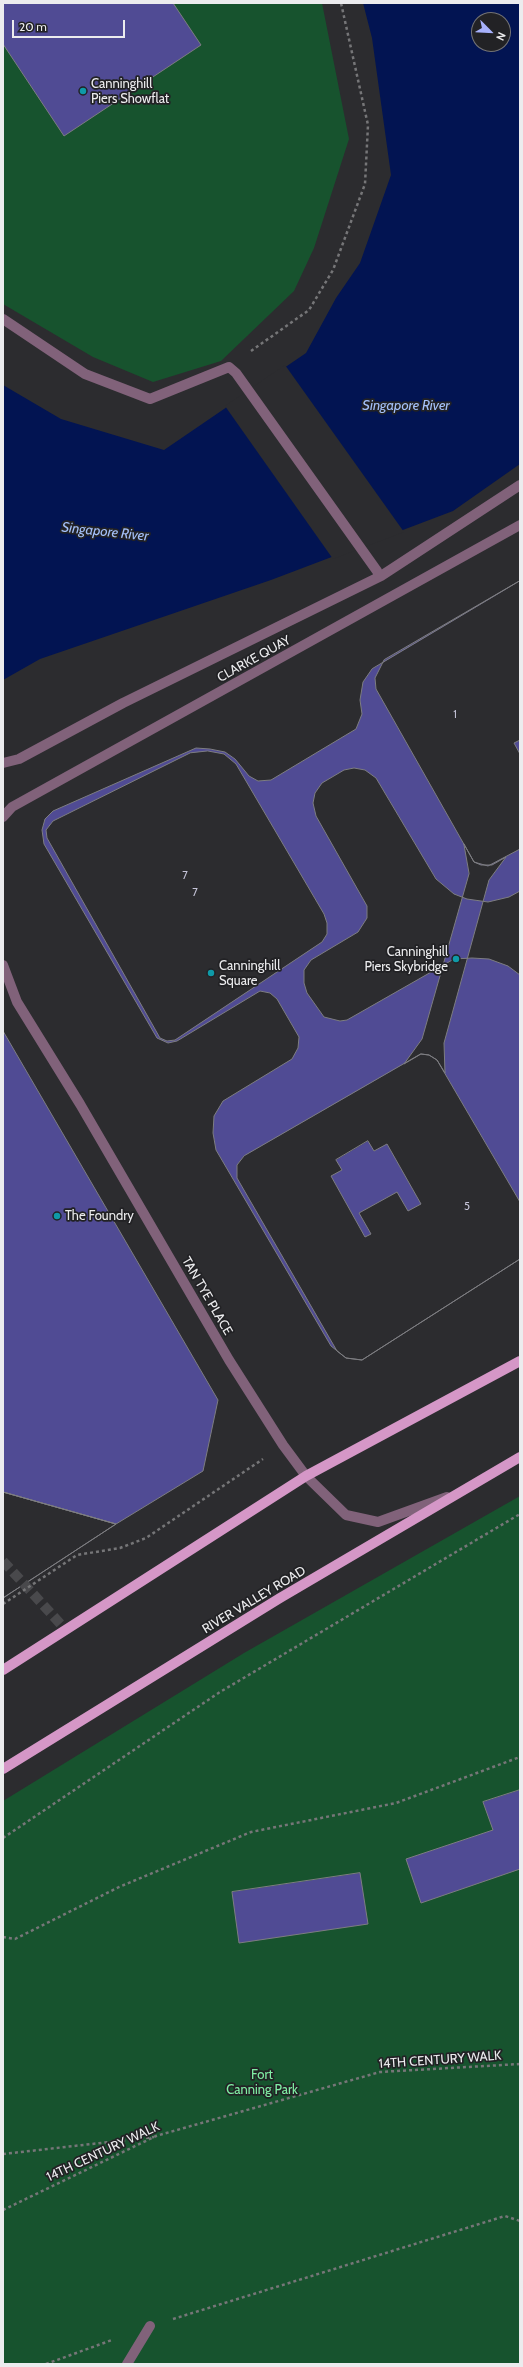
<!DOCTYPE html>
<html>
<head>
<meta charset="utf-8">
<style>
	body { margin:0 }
	#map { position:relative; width:523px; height:2367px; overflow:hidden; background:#2c2c2f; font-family:Cabin,sans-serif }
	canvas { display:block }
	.frame { position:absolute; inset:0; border:4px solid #ececee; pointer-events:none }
	.north { position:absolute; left:471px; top:12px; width:40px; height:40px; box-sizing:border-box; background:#222225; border:1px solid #737375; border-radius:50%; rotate:114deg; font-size:11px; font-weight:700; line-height:16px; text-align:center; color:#ececee }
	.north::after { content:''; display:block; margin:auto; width:14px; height:18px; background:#a7b1fc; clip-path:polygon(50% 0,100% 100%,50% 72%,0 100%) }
	.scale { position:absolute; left:12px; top:20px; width:113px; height:18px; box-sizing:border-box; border:2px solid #ececee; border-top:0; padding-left:5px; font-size:12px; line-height:14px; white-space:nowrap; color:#ececee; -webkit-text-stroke:3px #222225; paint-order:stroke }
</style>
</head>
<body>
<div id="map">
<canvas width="523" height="2367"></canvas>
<div class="frame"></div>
<div class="north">N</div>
<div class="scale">20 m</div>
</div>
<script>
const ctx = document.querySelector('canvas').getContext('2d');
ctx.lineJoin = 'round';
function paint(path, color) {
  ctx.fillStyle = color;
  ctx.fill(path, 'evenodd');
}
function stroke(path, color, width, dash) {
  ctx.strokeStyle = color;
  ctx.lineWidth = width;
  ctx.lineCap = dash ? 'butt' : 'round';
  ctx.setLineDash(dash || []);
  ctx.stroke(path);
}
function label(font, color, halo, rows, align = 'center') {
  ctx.font = font + ' Cabin,sans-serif';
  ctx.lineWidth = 3.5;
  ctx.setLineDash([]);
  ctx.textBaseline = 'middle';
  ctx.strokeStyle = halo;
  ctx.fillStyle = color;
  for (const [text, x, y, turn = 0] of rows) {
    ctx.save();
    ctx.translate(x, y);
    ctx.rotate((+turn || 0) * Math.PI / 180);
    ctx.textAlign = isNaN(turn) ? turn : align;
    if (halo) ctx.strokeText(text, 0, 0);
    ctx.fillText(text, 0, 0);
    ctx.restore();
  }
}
paint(new Path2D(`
	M3,3H322L349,139L314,248L294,291L221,361L153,382L93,357L3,304Z
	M520,1496V2364H3V1801L244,1653Z`), '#17532e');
paint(new Path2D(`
	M363,3H520V464L453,511L271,580L40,659L3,680V385L61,419L164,450L306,353L336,298L360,263L391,175L372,38ZM479,20H503V44H479Z`), '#021452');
paint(new Path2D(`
	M285,365L404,532L333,559L225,406Z`), '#2c2c2f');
const building = new Path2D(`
	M3,3H173L201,45L64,136L3,44Z
	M520,581V891L509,897L488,902L467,899L454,894L436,879L376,778L365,770L354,768L344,770L322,783L315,793L313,803L316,816L367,906V918L358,932L311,960L304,970V983L307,993L324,1017L340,1021L347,1020L454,959L472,958L489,959L508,966L520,975V1259L362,1360L346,1358L331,1346L216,1150L213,1133L214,1116L223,1101L292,1059L298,1048L299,1037L277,999L270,993L260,991L177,1041L168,1043L157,1038L44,844L42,830L45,819L53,811L196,748L210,749L225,752L235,759L249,776L258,781L271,780L356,729L362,714L360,700L363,682L372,669Z
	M520,581V740L514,743L520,754V849L488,866L474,862L376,689L375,678L384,660Z
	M208,751L224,754L236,764L324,914L327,923V934L322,942L175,1040L167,1041L160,1038L47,838L46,830L53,821L190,753Z
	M464,844L474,862L481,865H492L506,857L489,880L444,1043L445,1073L437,1060L429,1055L421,1054L404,1064L422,1039L469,874Z
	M3,1031L218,1400L203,1471L116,1524L3,1492Z
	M421,1054L429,1055L437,1060L520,1202V1259L362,1360L346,1358L337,1351L237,1178V1165L244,1156ZM368,1141L374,1151L387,1144L421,1204L408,1211L397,1192L359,1213L371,1234L365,1237L331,1176L342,1170L336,1160Z
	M3,1492L116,1524L3,1598Z
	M3,1492L116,1524L3,1598Z
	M520,1790V1869L421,1903L406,1859L493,1830L483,1802Z
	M360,1873L368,1924L239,1943L232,1892Z`);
paint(building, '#504b94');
stroke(building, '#7d7d81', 1);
stroke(new Path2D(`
	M3,1561L66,1630`), '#49494c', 10, [10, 5]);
stroke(new Path2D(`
	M251,351L309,310L333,270L365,184L368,125L341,3
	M3,1604L77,1555L120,1548L146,1538L263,1459
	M3,1838L220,1692L520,1514
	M3,1937L15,1939L119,1887L251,1832L396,1803L520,1757
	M3,2154L154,2137
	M3,2210L156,2136L380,2072L520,2064
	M173,2319L505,2216L520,2221
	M46,2364L112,2340`), '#767678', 2.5, [3, 3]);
stroke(new Path2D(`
	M3,319L85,374L150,399L229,367L236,373L377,571
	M3,763L19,759L123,703L381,576L520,485
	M127,2364L150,2326`), '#81627a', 10);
stroke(new Path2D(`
	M3,817L12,807L520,525
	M3,965L17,1002L80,1104L229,1360L283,1445L306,1476L346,1515L378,1522L447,1497`), '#81627a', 10);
stroke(new Path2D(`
	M3,1670L306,1476L520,1361
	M3,1769L280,1598L520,1457`), '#d597c7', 10);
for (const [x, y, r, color] of [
	[83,91,4,"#0f9aa8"],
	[456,959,4,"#0f9aa8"],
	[211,973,4,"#0f9aa8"],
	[57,1216,4,"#0f9aa8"]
]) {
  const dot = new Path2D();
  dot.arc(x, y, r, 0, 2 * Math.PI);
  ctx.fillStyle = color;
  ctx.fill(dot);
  stroke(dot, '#222225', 1.5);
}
label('11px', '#c5c4d8', null, [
	["1",455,715],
	["7",185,876],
	["7",195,893],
	["5",467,1207]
]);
label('13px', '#ececee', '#222225', [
	["Canninghill",91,84],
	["Piers Showflat",91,99],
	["Canninghill",448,952,"right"],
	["Piers Skybridge",448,967,"right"],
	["Canninghill",219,966],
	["Square",219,981],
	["The Foundry",65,1216]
], 'left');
label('13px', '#ececee', '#222225', [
	["CLARKE QUAY",254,659,-29],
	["TAN TYE PLACE",207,1296,60],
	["RIVER VALLEY ROAD",254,1600,-31],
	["14TH CENTURY WALK",440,2060,-4],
	["14TH CENTURY WALK",103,2152,-25]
]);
label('13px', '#81efa5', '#222225', [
	["Fort",262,2075],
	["Canning Park",262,2090]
]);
label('italic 14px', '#a4c0f9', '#222225', [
	["Singapore River",406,406],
	["Singapore River",105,532,6]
]);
</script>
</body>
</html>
